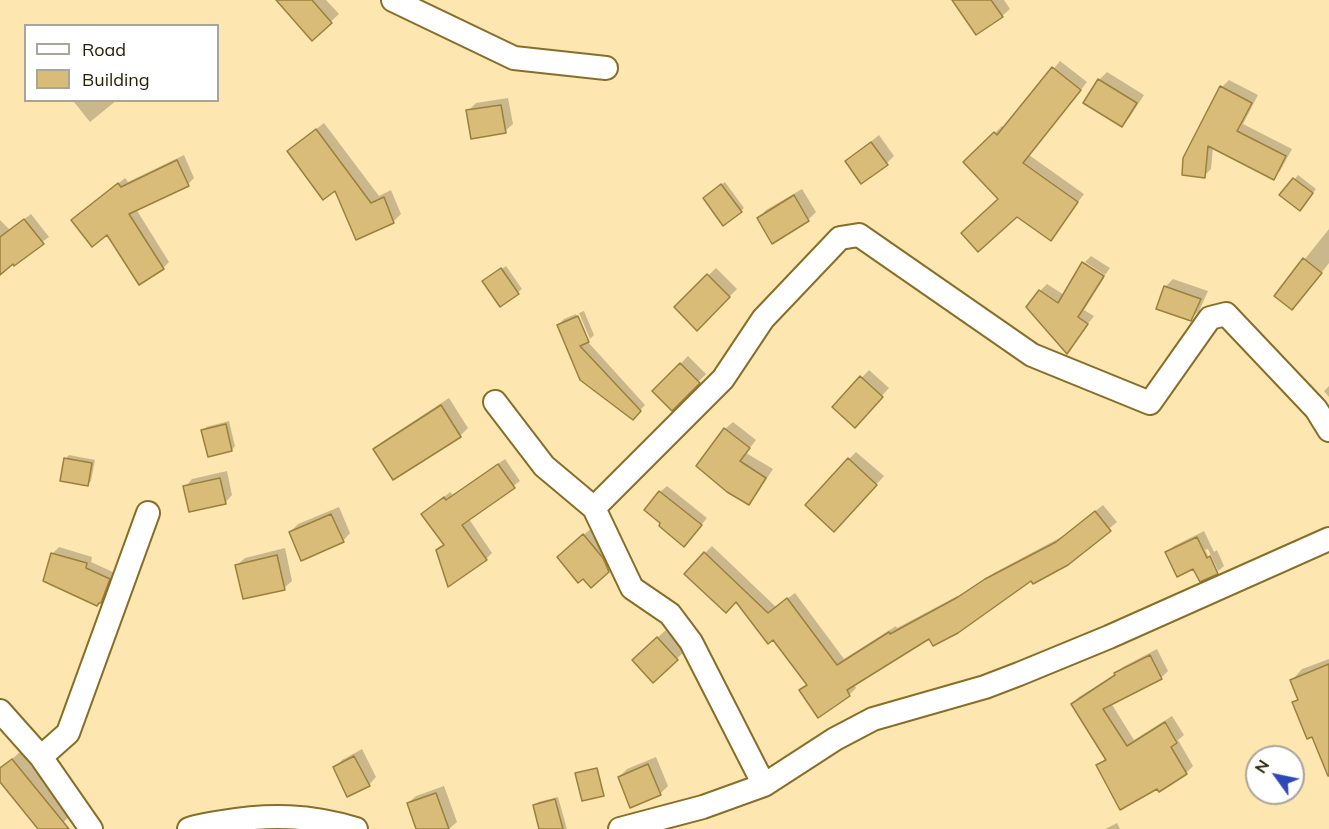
<!DOCTYPE html>
<html>
<head>
<meta charset="utf-8">
<style>
	body { margin:0 }
	#map { position:relative; width:1329px; height:829px; overflow:hidden; background:#fde6af; font-family:Mulish,sans-serif }
	canvas { display:block }
	.legend { position:absolute; left:24px; top:24px; width:195px; height:78px; box-sizing:border-box; background:#fff; border:2px solid #aaa59a; margin:0; padding:8px 10px; list-style:none; font-size:18px; color:#2a1f03 }
	.legend li { display:flex; align-items:center; gap:12px; height:30px }
	.legend b { width:30px; border:2px solid #aaa59a }
	.north { position:absolute; left:1245px; top:745px; width:60px; height:60px; box-sizing:border-box; background:#fff; border:2px solid #aaa59a; border-radius:50%; rotate:303deg; font-size:16px; font-weight:700; line-height:24px; text-align:center; color:#2a1f03 }
	.north::after { content:''; display:block; margin:auto; width:21px; height:27px; background:#2d48b9; clip-path:polygon(50% 0,100% 100%,50% 72%,0 100%) }
</style>
</head>
<body>
<div id="map">
<canvas width="1329" height="829"></canvas>
<ul class="legend">
<li><b style="height:8px;background:#fff"></b>Road</li>
<li><b style="height:16px;background:#d9bc78"></b>Building</li>
</ul>
<div class="north">N</div>
</div>
<script>
const ctx = document.querySelector('canvas').getContext('2d');
ctx.lineJoin = 'round';
function paint(path, color) {
  ctx.fillStyle = color;
  ctx.fill(path, 'evenodd');
}
function stroke(path, color, width, dash) {
  ctx.strokeStyle = color;
  ctx.lineWidth = width;
  ctx.lineCap = dash ? 'butt' : 'round';
  ctx.setLineDash(dash || []);
  ctx.stroke(path);
}
paint(new Path2D(`
	M292,0H326L339,14L312,39Z
	M954,0H1004L1010,9L1002,16Z
	M1060,61L1087,82L1029,155L1084,194L1051,239L965,162L1002,126L1005,128Z
	M1107,72L1144,95L1129,118L1122,125L1085,102L1099,80Z
	M1229,80L1258,95L1243,124L1292,149L1280,171L1273,178L1213,147L1211,169L1204,176L1183,174L1222,87Z
	M508,98L513,124L505,131L468,111L476,103Z
	M75,100H117L90,122L74,102Z
	M324,123L379,196L391,190L401,214L393,222L297,144Z
	M879,135L894,156L887,163L847,161Z
	M184,155L194,178L188,184L136,209L169,262L163,268L108,233L73,220L125,178L128,182Z
	M1298,175L1316,189L1303,206L1282,195Z
	M725,182L744,208L741,211L708,195Z
	M802,189L816,212L808,220L759,218L766,210Z
	M31,214L49,237L0,273V220L10,230Z
	M1329,229V263L1299,302L1276,295Z
	M1091,256L1110,268L1105,275L1085,262Z
	M1083,265L1104,278L1084,310L1094,316L1067,351L1040,291L1047,284L1064,295Z
	M506,266L522,289L501,305L488,278Z
	M716,268L737,289L697,329L676,307Z
	M1173,279L1208,291L1199,311L1191,319L1165,287Z
	M584,311L594,335L590,339L579,313Z
	M576,314L587,340H589L588,342L645,405L633,418L558,325L564,319Z
	M688,356L706,374L672,409L654,391Z
	M869,370L889,388L862,418L834,407Z
	M1329,386V397L1324,391Z
	M449,398L468,428L460,436L393,478L375,449L382,442Z
	M229,421L235,446L232,450L203,431L206,427Z
	M733,422L756,440L746,453L773,469L756,495L748,503L725,429Z
	M856,452L884,476L842,522L849,459Z
	M69,455L95,460L91,481L88,484L65,459Z
	M505,459L520,481L469,519L492,553L486,559L438,550L445,543L423,514L450,492L453,495Z
	M227,471L232,495L225,503L185,487L192,479Z
	M667,486L707,518L690,539L660,492Z
	M1103,505L1117,522L1067,564L1032,579L930,637L854,684L856,688L849,695L801,690L808,683L705,553L712,546L776,607L795,593L844,659L896,626L897,628L967,591L994,573L1065,535Z
	M339,507L350,533L343,541L290,532L298,524Z
	M592,528L616,563L608,571L566,549Z
	M1204,531L1214,552L1217,550L1224,566L1218,571L1208,549L1205,550L1217,572L1194,567L1167,552L1174,546Z
	M59,547L92,557L91,562L115,573L106,596L100,602L45,581L53,553Z
	M285,548L292,581L284,588L237,565L245,558Z
	M666,630L685,651L653,681L641,652Z
	M1157,649L1168,671L1161,678L1111,703L1134,740L1172,716L1184,735L1178,740L1193,766L1186,773L1158,787L1098,766L1106,758L1072,704L1079,697L1116,674L1123,667Z
	M1329,659V754L1313,735L1294,702L1298,698L1292,680L1302,669Z
	M362,749L376,777L369,785L335,768L342,760Z
	M20,752L71,815L56,829H40L0,779V769Z
	M656,757L668,786L660,794L619,777L627,769Z
	M444,786L457,822L449,829H418L408,803L416,796Z
	M558,797L567,829H541L535,806L538,802Z
	M1117,823L1120,829H1105Z`), '#0003');
const building = new Path2D(`
	M276,0H312L332,23L312,41Z
	M952,0H991L1003,17L976,35Z
	M1052,67L1081,90L1023,163L1078,202L1051,241L1017,217L978,252L961,233L998,199L963,162L994,132L997,135Z
	M1098,79L1137,103L1122,127L1083,103Z
	M1220,86L1252,103L1237,131L1286,156L1274,180L1208,146L1205,178L1182,175L1183,158Z
	M501,105L506,133L471,139L466,110Z
	M316,129L371,203L384,197L394,223L356,240L335,191L323,200L287,151Z
	M871,142L888,165L861,184L845,161Z
	M177,160L189,186L129,214L164,269L139,285L107,235L92,247L71,220L118,183L121,187Z
	M1293,178L1313,193L1300,211L1279,195Z
	M721,184L742,212L723,226L703,198Z
	M794,195L809,221L772,244L757,218Z
	M24,219L44,244L14,266L13,264L0,275V237Z
	M1303,258L1322,273L1292,310L1274,296Z
	M1082,262L1104,276L1078,317L1088,324L1067,354L1026,307L1039,290L1058,303Z
	M501,268L519,294L500,307L482,281Z
	M707,274L730,297L697,331L674,307Z
	M1164,286L1201,299L1191,321L1156,309Z
	M578,316L589,342L580,346L641,411L633,420L580,380L557,325Z
	M680,363L700,383L672,411L652,391Z
	M860,376L883,397L855,428L832,407Z
	M441,405L461,437L393,480L373,449Z
	M226,424L232,451L208,457L201,430Z
	M724,428L750,448L740,461L766,478L749,505L727,492L696,466Z
	M64,458L92,463L88,486L60,481Z
	M848,458L877,485L834,532L805,505Z
	M498,464L515,488L462,525L487,560L448,587L436,550L444,545L421,514L444,497L446,500Z
	M220,478L226,504L189,512L183,486Z
	M659,491L702,525L684,547L659,526L660,523L644,510Z
	M1095,511L1111,531L1068,565L1033,584L1031,581L958,633L933,646L929,639L847,690L850,696L818,718L799,690L807,685L773,640L768,644L736,602L726,613L684,574L704,552L768,613L787,598L837,665L889,632L890,634L958,597L985,579L1056,542Z
	M331,514L344,542L301,561L289,532Z
	M583,534L603,558L609,572L591,588L583,579L578,583L557,557Z
	M1197,537L1207,558L1210,556L1218,574L1200,582L1193,569L1177,577L1165,552Z
	M51,553L87,563L86,568L110,579L101,603H99L97,606L43,581Z
	M277,555L285,590L243,599L235,565Z
	M657,637L678,660L653,683L632,660Z
	M1150,655L1162,679L1103,709L1127,746L1165,722L1177,743L1171,747L1187,774L1159,792L1157,789L1120,810L1096,765L1106,760L1071,704L1115,675L1114,673Z
	M1329,664V776H1328L1312,737L1307,739L1292,702L1298,700L1290,680Z
	M354,756L370,786L347,797L333,767Z
	M12,759L69,829H38L0,782V768Z
	M648,764L661,795L630,808L618,777Z
	M597,768L604,796L582,801L575,773Z
	M436,793L449,829H416L407,803Z
	M555,799L563,829H539L533,805Z`);
paint(building, '#d9bc78');
stroke(building, '#9b803c', 1.5);
const street = new Path2D(`
	M393,0L514,58L606,68
	M495,402L544,466L594,508L632,588L670,614L691,642L764,785
	M594,508L723,379L763,319L840,238L859,235L1032,355L1150,403L1210,318L1226,314L1316,409L1329,430
	M0,711L41,757L91,829
	M41,757L68,733L148,513
	M189,829C200,825 211,824 222,822C269,814 310,815 356,829
	M620,829L703,807L764,785L835,739L873,719L985,687L1019,674L1109,637L1329,539`);
stroke(street, '#886e28', 26);
stroke(street, '#fff', 22);
</script>
</body>
</html>
